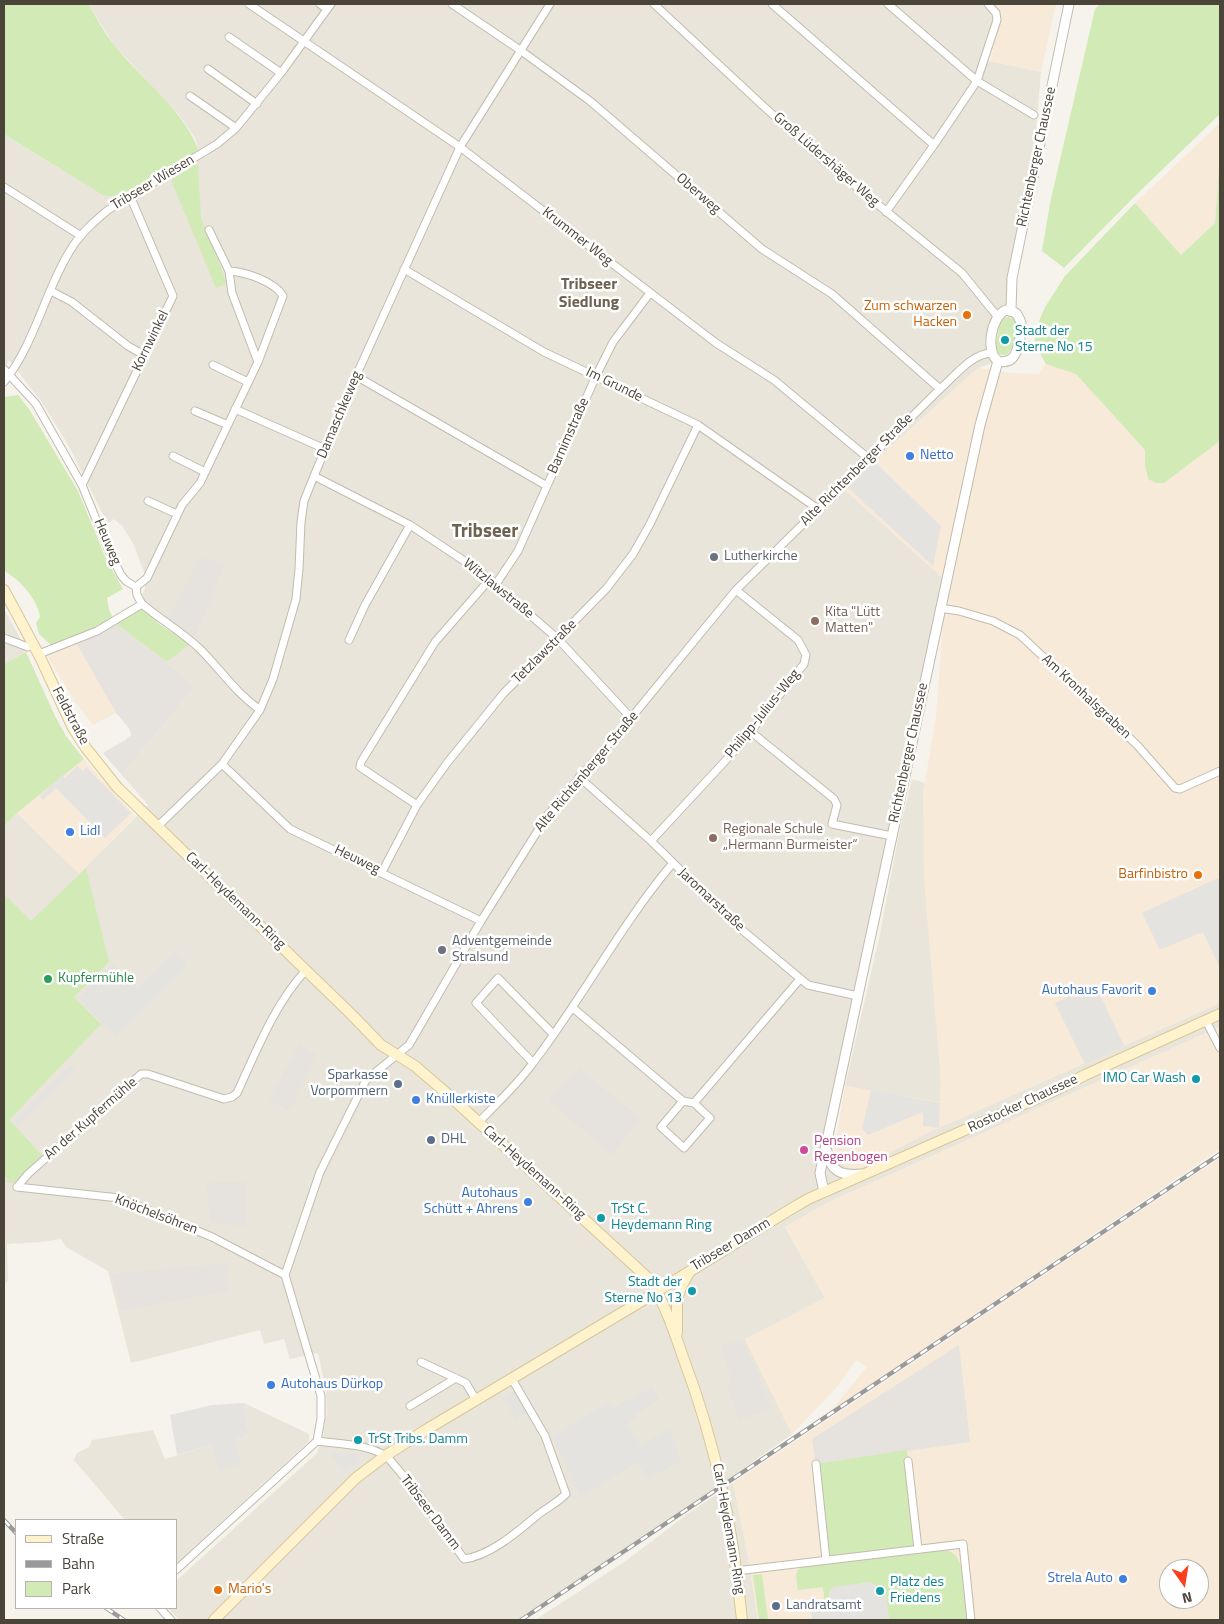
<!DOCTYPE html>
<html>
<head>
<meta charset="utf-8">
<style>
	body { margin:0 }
	#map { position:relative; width:1224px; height:1624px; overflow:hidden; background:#f6f3ec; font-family:"Titillium Web",sans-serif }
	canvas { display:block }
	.frame { position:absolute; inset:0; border:5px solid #4b4439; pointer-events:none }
	.legend { position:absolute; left:15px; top:1519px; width:162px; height:90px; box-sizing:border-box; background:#fff; border:1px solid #b7b4b0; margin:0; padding:6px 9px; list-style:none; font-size:15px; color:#4b4439 }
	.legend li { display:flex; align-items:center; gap:10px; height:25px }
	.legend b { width:25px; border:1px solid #b7b4b0 }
	.north { position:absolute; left:1159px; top:1559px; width:50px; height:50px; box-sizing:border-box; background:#fff; border:1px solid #b7b4b0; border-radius:50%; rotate:167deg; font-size:14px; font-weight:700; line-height:20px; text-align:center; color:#4b4439 }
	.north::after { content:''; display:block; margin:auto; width:18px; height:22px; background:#fc3f1d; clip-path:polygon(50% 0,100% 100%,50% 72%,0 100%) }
</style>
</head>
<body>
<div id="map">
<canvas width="1224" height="1624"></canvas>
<div class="frame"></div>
<ul class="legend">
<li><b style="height:6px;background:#fff3cd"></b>Straße</li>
<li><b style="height:6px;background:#9a9a9a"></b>Bahn</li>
<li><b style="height:14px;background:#d2eab5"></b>Park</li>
</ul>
<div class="north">N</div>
</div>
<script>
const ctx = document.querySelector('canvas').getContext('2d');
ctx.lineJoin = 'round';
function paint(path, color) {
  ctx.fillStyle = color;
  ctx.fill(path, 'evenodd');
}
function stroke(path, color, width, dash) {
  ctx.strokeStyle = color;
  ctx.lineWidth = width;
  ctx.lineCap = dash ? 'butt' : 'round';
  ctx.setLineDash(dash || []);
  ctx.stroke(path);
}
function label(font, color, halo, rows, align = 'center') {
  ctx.font = font + ' "Titillium Web",sans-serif';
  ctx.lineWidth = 5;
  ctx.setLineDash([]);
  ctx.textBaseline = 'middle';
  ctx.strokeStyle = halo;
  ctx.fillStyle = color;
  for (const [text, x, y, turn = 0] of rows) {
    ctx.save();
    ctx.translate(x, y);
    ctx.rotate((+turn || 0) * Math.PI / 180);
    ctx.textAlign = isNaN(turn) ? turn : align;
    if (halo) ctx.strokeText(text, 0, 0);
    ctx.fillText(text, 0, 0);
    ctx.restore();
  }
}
paint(new Path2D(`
	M88,4H982L992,15L993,21L985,60L1041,72L1031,187L1011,301L1001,312L990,348L998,361L978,368L844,489L946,581L827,1146L833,1159L859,1169L925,1134L1220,1003V1027L829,1202L785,1227L825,1298L745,1339L792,1434L712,1491L517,1620H179L168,1608H176V1581L316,1454L323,1437L327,1412L326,1391L318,1353L290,1359L284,1339L264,1344L260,1330L131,1363L108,1271L66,1247L61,1239L42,1242L7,1244L8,1281L4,1284V1177H7L9,1121L4,1098V826L17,813L79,873L148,805L122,775L195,687L167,662L194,639L168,622L145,602L142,596L145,588V575L133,543L122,526L114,519L109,523L106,521L70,448L41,401L9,360L4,369V134L104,196L200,154L195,138L180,116L114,45Z
	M4,609L18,634L26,652L4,664Z
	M912,779L925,783L923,793L941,1082L940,1103L845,1086L880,934L900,828Z
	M244,1403L309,1434V1441L176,1564V1520H125L74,1460L77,1453L89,1447L92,1440L153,1430L165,1459L211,1445L242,1463L234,1439L249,1435Z
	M733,1483L748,1556L758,1620H535L627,1560L686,1515Z`), '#eae5da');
paint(new Path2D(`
	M992,4H1056L1041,72L990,61L1000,19L999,12Z
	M1220,123V170H1219L1215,223L1181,255L1135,203Z
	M1046,364L1076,373L1145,450V465L1148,479L1156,483H1164L1220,441V1003L925,1134L859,1169L847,1168L833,1159L845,1086L940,1102L941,1082L924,879L923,793L936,717L946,581L844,489L978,368L1012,373L1039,374Z
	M76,643L116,713L93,725L76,703L46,654Z
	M84,759L135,816L79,874L17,813Z
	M1220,1027V1149L829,1413L867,1367L856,1360L836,1388L792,1434L745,1339L825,1298L785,1227L829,1202Z
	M1220,1158V1620H758L748,1556L733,1483ZM1169,1569H1199V1599H1169Z`), '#f7ead8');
paint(new Path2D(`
	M199,558L225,564L195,636L168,621Z
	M115,623L167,662L195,687L122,775L103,753L125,740L131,735L129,728L116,713L76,643Z
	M300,1044L317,1056L290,1111L268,1100Z
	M579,1068L640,1118L612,1155L548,1100Z
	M246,1182V1226L210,1222L207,1183Z
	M228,1263L227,1291L121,1311L112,1274Z
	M743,1340L772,1408L739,1420L727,1384L732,1382L721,1346Z
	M959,1345L970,1442L816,1464L812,1439Z`), '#e6e2dd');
paint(new Path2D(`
	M4,4H88C97,18 104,33 115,46C143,81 185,110 200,154L130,196H104L4,134Z
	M1100,4H1220V114L1138,193L1064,268L1042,251L1050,203L1095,9Z
	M196,164L198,165L201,218L227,283L216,288L171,180Z
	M1219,169L1220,170V441L1164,483H1156L1148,479L1145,465V450L1076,374L1046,364L1034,343L1039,321L1045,307L1065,276L1135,203L1181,255L1215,223Z
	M1008,317L1014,319C1019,328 1014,348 1007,355C992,357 996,343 998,333C999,330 999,324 1001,321C1003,317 1004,318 1008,317Z
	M18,395L29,409L78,491L106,559L123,589L107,598L109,610L113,618L74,638L52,646L39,634L36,623L40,617C39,604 26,588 17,580C12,576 8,574 4,570V397Z
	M143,609L159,624L190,644L167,662L115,623L138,610Z
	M26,652L55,716L66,736L84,759L17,813L4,826V664Z
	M86,868L109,962L74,997L101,1024L9,1120L43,1156L13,1183L7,1182V1177H4V894L31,921Z
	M907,1450L918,1549L826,1560L816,1464Z
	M940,1549C945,1550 951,1551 955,1555C965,1565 966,1605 968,1620H889L885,1588L829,1591L830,1606L799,1611V1608L825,1605L823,1587L798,1590C797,1581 793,1572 802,1566Z
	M762,1574L768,1620H759L753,1575Z`), '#d2eab5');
paint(new Path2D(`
	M868,458L880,467L941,526L933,566L843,483Z
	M77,766L83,771L86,767L131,813L105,838L56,788L43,800L40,796L62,775L65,778Z
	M1218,878L1220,882V968L1203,932L1160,950L1142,913Z
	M174,951L188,965L116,1037L78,998L113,964L137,988Z
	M1095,984L1124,1046L1085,1064L1055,1003Z
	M70,1065L75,1070L17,1127L12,1122Z
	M871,1090L940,1103L939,1128L923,1126V1112L868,1135L862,1129Z
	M652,1387L659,1399L635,1415L637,1417L627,1424L640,1445L670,1429L681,1461L648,1479L638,1462L581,1497L552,1436L609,1402L613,1408Z
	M515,1391L528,1413L516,1420L503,1398Z
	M244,1403L249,1435L235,1439L242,1463L219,1471L211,1445L177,1455L170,1415L212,1405Z
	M332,1453L359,1454L360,1460L346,1472L332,1459Z
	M870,1582L876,1585L878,1589L885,1588L889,1620H812L811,1609L830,1606L829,1591L833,1587Z`), '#e5e3e0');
const minor = new Path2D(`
	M249,4L460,147L716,343L774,380L868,458
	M320,4L327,9
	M452,4L520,50L590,101L762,249L832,294L940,389
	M654,4L761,104L822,159L962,273L997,316
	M772,4L934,145
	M888,4L977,81L1034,115
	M229,37L281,73
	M208,69L257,104
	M190,96L236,128
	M4,187L81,236
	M886,212L934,145L977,81L997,20L996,13L988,4
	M404,269L544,352L698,425L818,509
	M229,271C245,272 274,281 283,296L258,362
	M51,291L72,302L128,346L144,355
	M213,365L248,382
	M4,369L36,404L82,485L109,551L121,575L126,581L136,587L137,595L142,604C161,620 182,632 200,649C221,670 236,693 260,710
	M356,376L547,486
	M4,382C35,344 46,287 73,246C82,232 95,221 108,210L217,144L236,128L281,73L331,4
	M235,409L325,449
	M195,411L228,425
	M173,456L205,472
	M314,476L410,525L478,570L558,639L631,718
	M82,485L173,296L130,196
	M148,501L177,514
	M496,584L518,551L596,376L613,342L650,293
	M136,587L147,578L182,505L200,483L258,362L232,293L229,271L209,230
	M940,608L959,611L993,621L1020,635L1137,745L1175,788L1180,789L1220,771
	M4,638L28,647L33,644
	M349,640L365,605L410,525
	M39,654L97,631L142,604
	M750,731L834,799L837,805L832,824L892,836
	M222,764L290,829L481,921
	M579,777L651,841L735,924L808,985L858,996
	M417,805L360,767L361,762L435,642L490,579
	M158,826L222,764L260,710L273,679L296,599L299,569L301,522L304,501L314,476L356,376L460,147L550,4
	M651,841L739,746L804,664L806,655L798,640L736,590
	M382,872L417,805L447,763L503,694L606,589L633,554L650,524L698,425
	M573,1008L683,1101L694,1103L800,979
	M1206,1021L1220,1048
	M533,1063L476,1003L498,978L553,1034
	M683,1101L661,1127L684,1148L710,1118L694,1103
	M479,1122C497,1103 517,1085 533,1063C582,999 620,926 672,864
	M17,1187L28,1174L141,1074H148L224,1099L232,1097L237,1093C257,1050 274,1005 306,970
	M17,1187L119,1198L212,1237L285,1275
	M421,1362L466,1383L476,1400
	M410,1406L456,1378
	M317,1441L321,1418V1396L285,1275L320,1172L366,1080L409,1045L481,921L547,816L631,718L736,590L940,389C955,376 971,354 991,353
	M317,1441C337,1444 369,1444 385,1456
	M390,1460L416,1491L464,1559C489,1556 516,1533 534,1518C544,1509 556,1504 566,1494L545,1436L512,1379
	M908,1461L918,1549
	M816,1464L826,1560
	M176,1570L317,1441
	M736,1571L963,1544L971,1620
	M160,1608L171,1620`);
const tertiary = new Path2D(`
	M1006,310L1016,313C1018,316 1020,319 1021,323C1022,332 1018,356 1010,360C1006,362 1002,362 998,361C985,352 991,316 1006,310Z
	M1011,310L1012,278L1069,4
	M827,1151C830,1172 842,1176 862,1174
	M824,1192L820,1173L980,425L998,361`);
const secondary = new Path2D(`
	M4,590L40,657L73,728L86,748L117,787L352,1015L381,1045L415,1066L452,1098L650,1280C665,1304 674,1331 683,1357C716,1445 733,1527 742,1620
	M677,1333V1298L682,1285L690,1271
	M214,1620L356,1478L385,1456L424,1431L640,1302L786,1212L808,1199L1058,1089L1085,1075L1220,1014`);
stroke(minor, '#c2bbae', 9);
stroke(tertiary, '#c2bbae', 11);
stroke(secondary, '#d6c79b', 12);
stroke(minor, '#fff', 7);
stroke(tertiary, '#fff', 9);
stroke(secondary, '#fff3cd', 10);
const rail = new Path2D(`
	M4,1520L16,1533
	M106,1608L124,1620
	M521,1620L1220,1154`);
stroke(rail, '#9a9a9a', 4.5);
stroke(rail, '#fff', 2.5, [8]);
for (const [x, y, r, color] of [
	[967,315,5,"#e8710a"],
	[1005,340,5,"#0f9aa8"],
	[910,456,5,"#3f7fe0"],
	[714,557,5,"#6b7280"],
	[815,621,5,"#8d6e63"],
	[70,832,5,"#3f7fe0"],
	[713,838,5,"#8d6e63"],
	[1198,875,5,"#e8710a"],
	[442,950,5,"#6b7280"],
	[48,979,5,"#2e9e5b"],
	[1152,991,5,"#3f7fe0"],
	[1196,1079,5,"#0f9aa8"],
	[398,1084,5,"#5c6f8a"],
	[416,1100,5,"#3f7fe0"],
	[431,1140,5,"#5c6f8a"],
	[804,1150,5,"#d1479c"],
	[528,1202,5,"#3f7fe0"],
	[601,1218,5,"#0f9aa8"],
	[692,1291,5,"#0f9aa8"],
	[271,1385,5,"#3f7fe0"],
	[358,1440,5,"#0f9aa8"],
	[1123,1579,5,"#3f7fe0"],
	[218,1590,5,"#e8710a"],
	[880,1591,5,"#0f9aa8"],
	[776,1606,5,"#5c6f8a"]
]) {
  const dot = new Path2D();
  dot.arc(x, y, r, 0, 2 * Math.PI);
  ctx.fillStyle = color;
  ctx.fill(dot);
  stroke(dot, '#fff', 2);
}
label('14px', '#4b4439', '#fff', [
	["Richtenberger Chaussee",1037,157,-78],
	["Groß Lüdershäger Weg",826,160,41],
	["Tribseer Wiesen",153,183,-31],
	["Oberweg",698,194,41],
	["Krummer Weg",577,237,38],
	["Kornwinkel",151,341,-64],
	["Im Grunde",614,385,26],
	["Damaschkeweg",340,415,-67],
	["Barnimstraße",569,436,-66],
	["Alte Richtenberger Straße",857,470,-45],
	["Heuweg",107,542,67],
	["Witzlawstraße",498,589,39],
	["Tetzlawstraße",545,652,-45],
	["Am Kronhalsgraben",1086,697,43],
	["Philipp-Julius-Weg",763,714,-51],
	["Feldstraße",70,716,62],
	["Richtenberger Chaussee",909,753,-78],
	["Alte Richtenberger Straße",587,772,-50],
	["Heuweg",357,860,26],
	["Jaromarstraße",711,900,43],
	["Carl-Heydemann-Ring",235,901,44],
	["Rostocker Chaussee",1023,1104,-25],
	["An der Kupfermühle",91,1119,-41],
	["Carl-Heydemann-Ring",534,1173,42],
	["Knöchelsöhren",156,1215,21],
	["Tribseer Damm",731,1245,-31],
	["Tribseer Damm",430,1513,53],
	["Carl-Heydemann-Ring",728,1529,80]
]);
label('14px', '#c56008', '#fff', [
	["Zum schwarzen",957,307],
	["Hacken",957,323],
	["Barfinbistro",1188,875],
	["Mario's",228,1590,"left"]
], 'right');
label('14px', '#0d838f', '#fff', [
	["Stadt der",1015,332],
	["Sterne No 15",1015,348],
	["IMO Car Wash",1186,1079,"right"],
	["TrSt C.",611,1210],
	["Heydemann Ring",611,1226],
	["Stadt der",682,1283,"right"],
	["Sterne No 13",682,1299,"right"],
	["TrSt Tribs. Damm",368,1440],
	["Platz des",890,1583],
	["Friedens",890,1599]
], 'left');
label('14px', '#366cbe', '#fff', [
	["Netto",920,456],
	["Lidl",80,832],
	["Autohaus Favorit",1142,991,"right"],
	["Knüllerkiste",426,1100],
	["Autohaus",518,1194,"right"],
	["Schütt + Ahrens",518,1210,"right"],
	["Autohaus Dürkop",281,1385],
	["Strela Auto",1113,1579,"right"]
], 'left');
label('14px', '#5b616d', '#fff', [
	["Lutherkirche",724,557],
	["Adventgemeinde",452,942],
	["Stralsund",452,958]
], 'left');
label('14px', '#785e54', '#fff', [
	["Kita \"Lütt",825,613],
	["Matten\"",825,629],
	["Regionale Schule",723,830],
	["„Hermann Burmeister“",723,846]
], 'left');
label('14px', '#27864d', '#fff', [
	["Kupfermühle",58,979]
], 'left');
label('14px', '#4e5e75', '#fff', [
	["Sparkasse",388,1076,"right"],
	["Vorpommern",388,1092,"right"],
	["DHL",441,1140],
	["Landratsamt",786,1606]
], 'left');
label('14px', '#b23c85', '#fff', [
	["Pension",814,1142],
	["Regenbogen",814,1158]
], 'left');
label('bold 16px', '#6e6250', '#fff', [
	["Tribseer",589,285],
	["Siedlung",589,303]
]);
label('bold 19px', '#6e6250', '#fff', [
	["Tribseer",485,532]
]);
</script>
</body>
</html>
